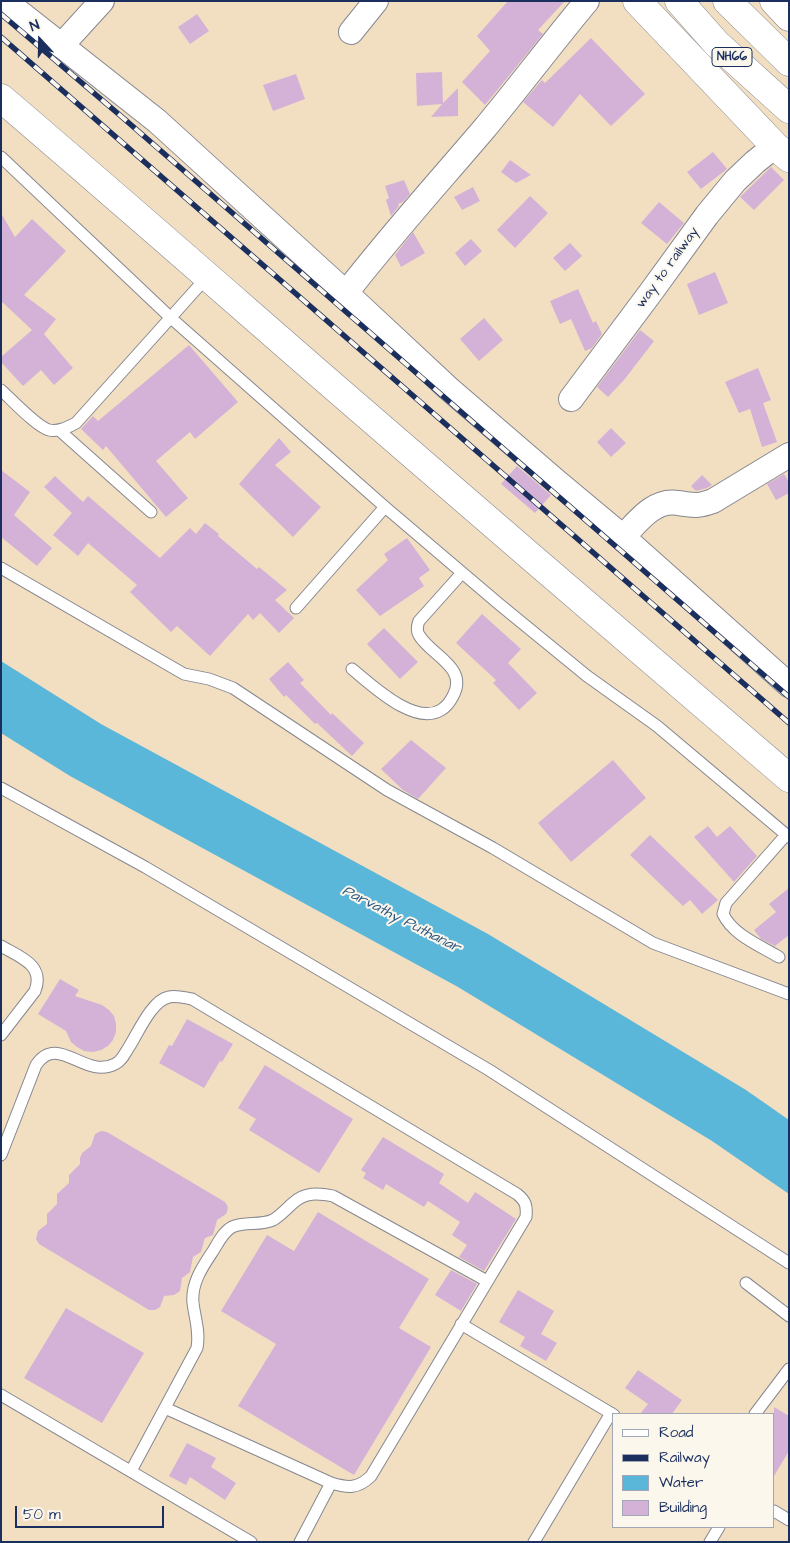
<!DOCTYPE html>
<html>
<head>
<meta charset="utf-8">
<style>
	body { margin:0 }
	#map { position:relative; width:790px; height:1543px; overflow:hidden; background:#f2dfc1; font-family:"Architects Daughter",sans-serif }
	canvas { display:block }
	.frame { position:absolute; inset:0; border:2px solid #1b2f5e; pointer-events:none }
	.legend { position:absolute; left:612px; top:1413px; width:162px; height:115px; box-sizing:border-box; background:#fbf7ec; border:1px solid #a1a7b3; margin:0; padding:6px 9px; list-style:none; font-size:15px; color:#1b2f5e }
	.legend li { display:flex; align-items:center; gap:10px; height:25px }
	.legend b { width:25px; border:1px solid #a1a7b3 }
	.north { position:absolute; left:15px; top:15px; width:50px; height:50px; -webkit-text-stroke:4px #fbf7ec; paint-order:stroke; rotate:339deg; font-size:14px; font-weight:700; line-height:20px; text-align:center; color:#1b2f5e }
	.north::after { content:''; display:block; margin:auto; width:18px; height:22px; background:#1b2f5e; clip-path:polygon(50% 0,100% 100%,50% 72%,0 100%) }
	.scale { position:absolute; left:15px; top:1506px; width:149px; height:22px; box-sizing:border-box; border:2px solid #1b2f5e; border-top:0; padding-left:6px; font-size:15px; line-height:18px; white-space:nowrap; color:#1b2f5e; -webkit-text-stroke:4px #fbf7ec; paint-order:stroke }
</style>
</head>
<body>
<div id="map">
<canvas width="790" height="1543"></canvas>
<div class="frame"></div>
<ul class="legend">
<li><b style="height:6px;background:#fff"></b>Road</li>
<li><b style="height:6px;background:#1b2f5e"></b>Railway</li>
<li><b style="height:14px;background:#5bb7d9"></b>Water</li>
<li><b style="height:14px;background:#d4b2d8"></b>Building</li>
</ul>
<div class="north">N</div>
<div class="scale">50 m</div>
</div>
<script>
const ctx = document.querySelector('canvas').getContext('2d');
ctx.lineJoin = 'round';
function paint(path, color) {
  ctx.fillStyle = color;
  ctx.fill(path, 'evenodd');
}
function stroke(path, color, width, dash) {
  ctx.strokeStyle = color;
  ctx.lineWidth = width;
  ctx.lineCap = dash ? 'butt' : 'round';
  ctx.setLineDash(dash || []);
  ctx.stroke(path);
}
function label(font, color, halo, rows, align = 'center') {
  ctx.font = font + ' "Architects Daughter",sans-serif';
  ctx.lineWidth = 4;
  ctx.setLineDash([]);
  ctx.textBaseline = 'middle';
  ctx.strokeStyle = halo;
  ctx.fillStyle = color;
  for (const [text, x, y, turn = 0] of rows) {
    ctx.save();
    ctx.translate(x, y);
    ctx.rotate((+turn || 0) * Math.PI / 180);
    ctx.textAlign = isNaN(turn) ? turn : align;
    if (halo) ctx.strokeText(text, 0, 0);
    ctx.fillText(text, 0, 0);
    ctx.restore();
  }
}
paint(new Path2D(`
	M1,661L101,724L488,934L746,1090L789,1120V1194L712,1141L458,987L70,776L1,733Z`), '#5bb7d9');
paint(new Path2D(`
	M508,1H565L538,30L543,34L485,105L462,82L490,51L477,36Z
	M197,14L209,31L190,44L178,27Z
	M591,38L645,94L611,126L580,94L553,127L523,102L542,80L545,83Z
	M442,72L443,103L458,88V116L431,117L442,104L417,106L416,73Z
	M296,74L305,99L273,111L263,85Z
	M713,152L727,169L701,189L687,172Z
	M510,160L531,175L516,183L501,172Z
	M771,167L784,180L754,210L740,197Z
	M404,180L410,194L403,202L398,204L399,206L391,216L386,200L389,198L385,186Z
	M473,187L480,201L462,210L454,197Z
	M530,196L548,213L515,248L497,230Z
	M659,202L684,223L667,244L641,223Z
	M1,213L15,237L32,219L66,251L24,295L56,319L44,334L73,368L54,385L41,370L23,386L1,362V357L32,330L1,301Z
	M413,232L425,253L401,267L395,255Z
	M471,239L482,251L465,266L455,253Z
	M570,243L582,256L565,271L553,258Z
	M715,272L728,303L699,315L687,284Z
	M578,289L593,323L596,321L602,334L592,348L585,351L571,319L560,324L550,301Z
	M484,318L503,340L479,361L460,339Z
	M640,330L654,341L624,380L608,397L597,387Z
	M189,345L238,402L195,439L190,432L156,461L188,498L166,517L106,446L103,450L81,429L93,416L98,421Z
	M758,368L771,400L763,403L777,442L762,447L750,409L739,413L725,382Z
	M611,428L626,443L611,457L597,442Z
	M279,438L291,452L275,465L321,507L293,537L239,484Z
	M517,466L551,495L535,513L501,484Z
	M1,470L30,492L14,515L52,548L37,566L1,537Z
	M784,474L789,482V493L776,500L767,484Z
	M702,475L712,485L707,488L696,491L691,486Z
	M55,476L83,502L88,496L160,558L190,528L196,534L205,523L219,534L218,536L257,569L259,567L287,590L275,600L294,618L279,633L260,613L253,620L248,614L210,656L177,626L171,632L130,592L137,585L88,543L78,556L53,535L72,513L44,487Z
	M407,538L430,570L419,578L424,586L380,616L356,590L388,560L384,554Z
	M482,614L521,649L508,663L537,693L519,710L493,683L496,680L456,643Z
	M384,628L418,662L400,679L367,644Z
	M288,662L304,680L300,683L331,715L332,713L364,743L352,756L317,723L315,724L286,695L284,697L269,679Z
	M411,740L446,768L418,799L403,790L381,769Z
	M613,760L646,798L571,862L538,823Z
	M708,826L717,837L730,826L757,856L734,882L694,837Z
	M650,835L718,900L702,914L690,900L683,906L630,855Z
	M789,888V935L775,946L761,939L754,930L776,912L769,904Z
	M60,979L79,990L75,996L102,1005L109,1010L114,1016L116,1024V1032L113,1040L108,1046L101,1050L93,1052L84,1051L77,1047L71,1042L66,1031L38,1014Z
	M187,1019L233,1044L222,1062L220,1061L204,1088L159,1063L169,1045L172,1046Z
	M265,1065L353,1119L319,1173L249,1130L256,1119L238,1108Z
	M101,1131L107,1132L225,1202L227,1205L228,1208L226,1214L217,1220L213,1235L205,1238L201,1252L193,1257L190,1272L182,1278L180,1291L174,1295L164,1296L160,1307L155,1310H149L39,1244L36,1239L38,1231L47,1224V1214L57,1204V1194L69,1183V1175L80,1164V1158L82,1153L91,1146L95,1134Z
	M383,1137L444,1174L439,1183L468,1203L475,1192L516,1219L484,1271L459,1257L467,1245L452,1235L460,1222L428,1201L424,1207L386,1184L383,1190L363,1178L366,1173L361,1170Z
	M318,1212L429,1279L399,1328L431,1347L354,1475L238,1406L276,1344L221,1311L267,1235L294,1251Z
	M451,1270L477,1284L461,1311L435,1295Z
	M518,1290L554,1311L541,1334L557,1343L546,1361L520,1346L525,1337L499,1322Z
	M66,1308L144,1353L102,1423L24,1378Z
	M638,1370L682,1400L672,1414H640L648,1404L625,1388Z
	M774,1407L789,1416V1451L774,1476Z
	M187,1443L216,1458L211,1467L236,1483L225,1500L190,1477L186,1485L169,1476Z`), '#d4b2d8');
const lane = new Path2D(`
	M1,157L171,318L385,507L499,604L587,676L657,726L789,837
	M1,390C12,400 37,427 49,430C59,432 68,427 76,423L207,277
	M59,430L151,512
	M1,568L184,674L209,679L233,688L387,790L493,848L653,943L789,994
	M296,608L385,507
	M352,669C372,685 414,726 441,710C446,707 450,702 453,696C469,667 430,655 419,635C416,630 417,626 419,621L462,573
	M1,788L145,867L489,1070L789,1263
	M1,946C20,957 45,965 35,991L1,1035
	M779,957C759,945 733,935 723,914L726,903L786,835
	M1,1155L36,1065C58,1032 85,1080 115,1064C122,1061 125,1053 129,1047C138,1033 152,1000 169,997C176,995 185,998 192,999L517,1194C526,1201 527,1206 526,1217L371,1476C358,1489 348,1488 331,1483L165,1408
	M746,1283L789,1316
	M461,1324L614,1415
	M1,1395L251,1542
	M755,1414L789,1369
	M131,1471L197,1348C200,1332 195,1319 193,1303C191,1283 203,1266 213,1251C218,1243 223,1232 232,1227C245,1221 260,1226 273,1220C281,1215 286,1209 293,1203C305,1192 318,1193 333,1196L487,1281
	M774,1511L789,1520
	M300,1542L331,1483
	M534,1542L611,1413
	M710,1542L719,1527`);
const street = new Path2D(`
	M5,1L157,121L346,293L448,388L556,481L623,537L789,685
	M351,32L376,1
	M61,46L102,1
	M346,293C390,236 438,183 484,129C519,87 552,43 587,1
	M571,399L651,292L707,215L735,181L755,162L775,146
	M623,537C638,521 654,499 678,503C695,505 696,507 713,501L789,455`);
const secondary = new Path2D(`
	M637,1L775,146L789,158
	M774,1L789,17
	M1,98C110,191 217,285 325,379C479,513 634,645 789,778`);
const highway = new Path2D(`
	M679,1L717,44L789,109
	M727,1L789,62`);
stroke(lane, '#868790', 13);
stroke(street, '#868790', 26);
stroke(secondary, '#868790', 29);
stroke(highway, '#868790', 29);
stroke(lane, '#fff', 11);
stroke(street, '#fff', 24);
stroke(secondary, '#fff', 28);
stroke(highway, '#fff', 28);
const rail = new Path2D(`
	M1,14L122,117L789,697
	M1,37L789,723`);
stroke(rail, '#1b2f5e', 5.5);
stroke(rail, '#fbf7ec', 4, [11]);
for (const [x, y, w] of [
	[732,57,40]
]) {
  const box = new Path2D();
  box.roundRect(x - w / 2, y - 9.5, w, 19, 4);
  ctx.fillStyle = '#fbf7ec';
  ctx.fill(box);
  stroke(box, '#1b2f5e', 1);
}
label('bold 12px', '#1b2f5e', null, [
	["NH66",732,57]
]);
label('14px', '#1b2f5e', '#fbf7ec', [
	["way to railway",668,268,-54]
]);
label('italic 15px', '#2e5883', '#fbf7ec', [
	["Parvathy Puthanar",401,920,27]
]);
</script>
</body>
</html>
